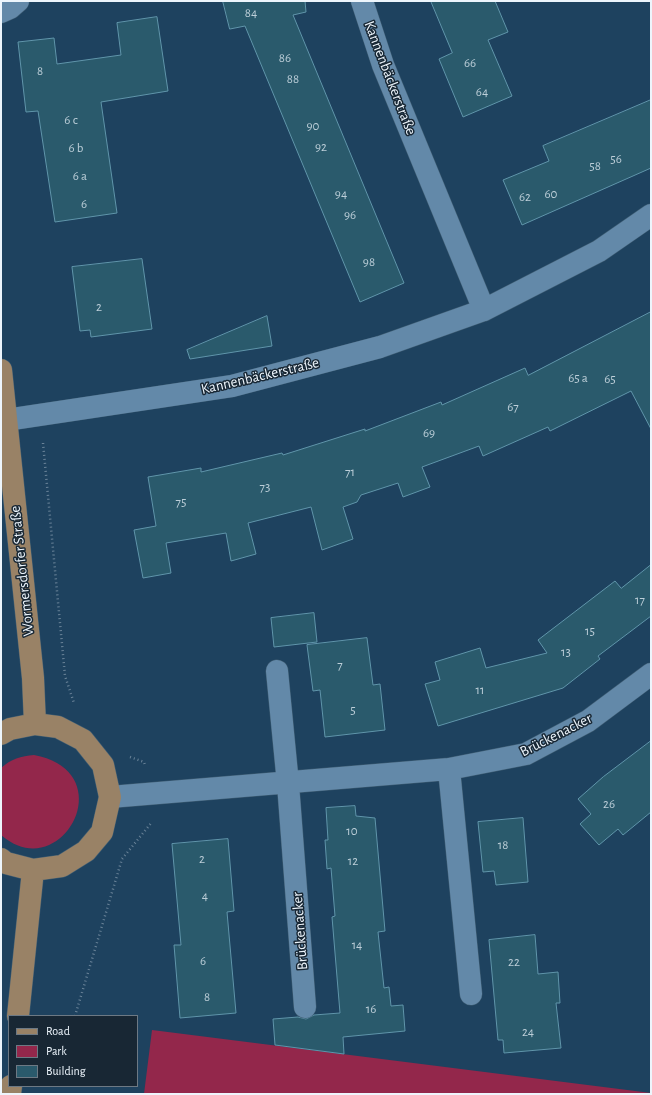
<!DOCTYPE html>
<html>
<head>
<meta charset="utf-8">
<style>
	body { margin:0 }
	#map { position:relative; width:652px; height:1095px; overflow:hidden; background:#1e425f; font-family:"Alegreya Sans",sans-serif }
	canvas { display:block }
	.frame { position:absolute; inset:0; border:2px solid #edf5fc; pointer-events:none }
	.legend { position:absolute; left:8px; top:1015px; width:130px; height:72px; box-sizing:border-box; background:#182734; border:1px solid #6d7984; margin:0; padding:5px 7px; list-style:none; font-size:12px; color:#edf5fc }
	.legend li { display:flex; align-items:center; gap:8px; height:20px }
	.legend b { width:20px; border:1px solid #6d7984 }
</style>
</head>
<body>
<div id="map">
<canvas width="652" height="1095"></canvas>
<div class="frame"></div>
<ul class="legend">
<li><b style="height:5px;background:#998266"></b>Road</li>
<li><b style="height:11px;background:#93274b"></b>Park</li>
<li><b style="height:11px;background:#2a5a6c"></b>Building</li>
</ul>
</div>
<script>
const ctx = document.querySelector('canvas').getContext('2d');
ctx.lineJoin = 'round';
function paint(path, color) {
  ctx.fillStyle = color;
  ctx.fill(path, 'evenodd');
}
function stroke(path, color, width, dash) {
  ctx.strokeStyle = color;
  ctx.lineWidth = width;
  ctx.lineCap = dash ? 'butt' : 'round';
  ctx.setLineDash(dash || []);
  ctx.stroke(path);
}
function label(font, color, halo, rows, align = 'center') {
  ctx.font = font + ' "Alegreya Sans",sans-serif';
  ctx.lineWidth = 3;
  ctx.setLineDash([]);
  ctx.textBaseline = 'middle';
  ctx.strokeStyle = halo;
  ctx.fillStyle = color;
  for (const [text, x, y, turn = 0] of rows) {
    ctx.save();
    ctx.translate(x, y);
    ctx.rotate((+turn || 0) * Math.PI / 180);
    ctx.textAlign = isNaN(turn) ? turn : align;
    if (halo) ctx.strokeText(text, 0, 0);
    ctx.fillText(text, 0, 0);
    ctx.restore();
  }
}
paint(new Path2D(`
	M34,755C124,772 61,887 1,835V768C11,759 21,756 34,755Z
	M152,1030L651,1093V1094H144Z`), '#93274b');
const building = new Path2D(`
	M223,1H305L306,12L293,15L404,283L360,302L245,26L230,29Z
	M431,1H495L508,32L488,40L512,96L463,117L439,59L452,53Z
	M157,17L168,91L101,102L117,213L55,222L38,111L26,112L18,42L54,38L57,64L121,55L117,23Z
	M651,100V168L522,225L503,180L549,161L543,146Z
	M142,259L152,329L91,337L90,330L80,331L72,267Z
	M651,312V429L631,391L550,431L548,427L483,456L479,446L422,467L430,487L403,497L398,483L361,495L357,502L343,507L353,539L322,550L311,507L248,523L256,554L231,561L226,533L166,543L171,573L143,578L134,530L156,526L148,477L201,468V472L282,453L283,455L365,429V431L441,402L442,405L525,368L528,375Z
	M267,316L272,346L190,359L187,350Z
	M651,565V616L598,656L600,659L563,688L438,726L425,684L440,680L435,662L480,648L486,668L547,653L538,640L615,581L621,588Z
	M314,613L317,642L274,647L271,618Z
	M367,638L373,685L380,684L385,730L325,737L320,690L313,691L307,645Z
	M651,741V812L623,835L618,829L599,845L580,824L591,814L578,799L603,777Z
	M355,806L356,816L375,818L385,931L378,932L384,988L389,987L391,1006L403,1005L405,1031L343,1037L344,1054L275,1045L273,1019L298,1017L306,1019L314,1015L340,1013L332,917L335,916L331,868L327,869L325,840H328L326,808Z
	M523,818L528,882L496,885L494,871L483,872L478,822Z
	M228,839L234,911L227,912L236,1013L180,1018L174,945H181L172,844Z
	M535,935L538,974L558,972L560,1003H556L561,1048L504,1053L503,1040H498L489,940Z`);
paint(building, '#2a5a6c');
stroke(building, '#6095aa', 1);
const minor = new Path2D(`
	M362,1L383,65L484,310
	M1,12L10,8L18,1
	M6,420L232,386L380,347L484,310L599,251L651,215
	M277,671L288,784L305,1007
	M449,769L471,994
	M110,797L449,769L526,754L588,721L651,674`);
const major = new Path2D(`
	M1,370L33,678L35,724
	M1,734L10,729L35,724L58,727L83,740L103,765L110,797L102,832L86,851L62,866L33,870L6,863L1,859
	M18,1016L33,870
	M10,1094L11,1086`);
stroke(minor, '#3f5d73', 23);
stroke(major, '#3f5d73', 23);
stroke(new Path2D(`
	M43,443L65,676L74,703
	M130,757L144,762L145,766
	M75,1016L122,859L152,822`), '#6a8398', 2.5, [1, 3]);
stroke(minor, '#6389a9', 22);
stroke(major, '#998266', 22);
label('13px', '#bcced8', null, [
	["84",251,13],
	["86",285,58],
	["66",470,63],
	["8",40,71],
	["88",293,79],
	["64",482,92],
	["6 c",71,120],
	["90",313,126],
	["92",321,147],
	["6 b",76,148],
	["56",616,159],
	["58",595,166],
	["6 a",80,176],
	["94",341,194],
	["60",551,194],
	["62",525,197],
	["6",84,204],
	["96",350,215],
	["98",369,262],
	["2",99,307],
	["65 a",578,378],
	["65",610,379],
	["67",513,407],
	["69",429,433],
	["71",350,472],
	["73",265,487],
	["75",181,502],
	["17",640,600],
	["15",590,631],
	["13",566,652],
	["7",340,665],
	["11",480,690],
	["5",353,710],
	["26",609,804],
	["10",352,831],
	["18",503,845],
	["2",202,859],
	["12",353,861],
	["4",205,896],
	["14",357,945],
	["6",203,961],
	["22",514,962],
	["8",207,997],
	["16",371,1009],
	["24",528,1032]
]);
label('15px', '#edf5fc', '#182734', [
	["Kannenbäckerstraße",390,78,69],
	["Kannenbäckerstraße",260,376,-13],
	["Wormersdorfer Straße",22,571,-96],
	["Brückenacker",556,735,-27],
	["Brückenacker",300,931,-94]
]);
</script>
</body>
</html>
